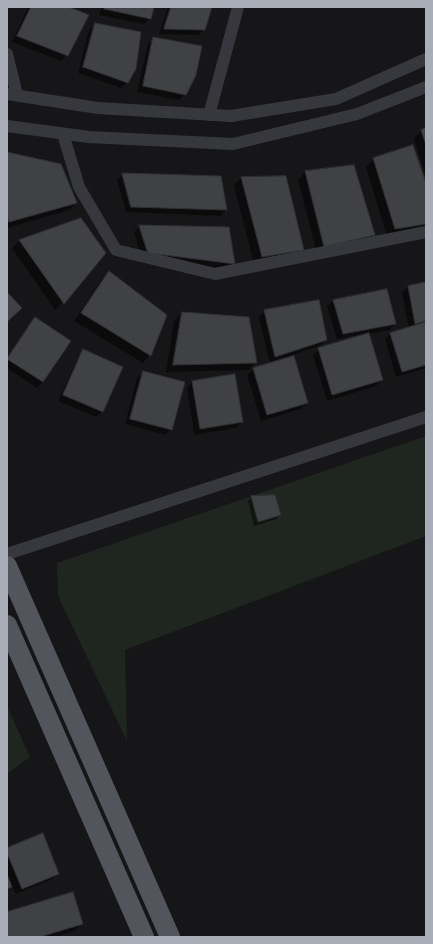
<!DOCTYPE html>
<html>
<head>
<meta charset="utf-8">
<style>
	body { margin:0 }
	#map { position:relative; width:433px; height:944px; overflow:hidden; background:#161618; font-family:"PT Sans Narrow",sans-serif }
	canvas { display:block }
	.frame { position:absolute; inset:0; border:8px solid #a8adb8; pointer-events:none }
</style>
</head>
<body>
<div id="map">
<canvas width="433" height="944"></canvas>
<div class="frame"></div>
</div>
<script>
const ctx = document.querySelector('canvas').getContext('2d');
ctx.lineJoin = 'round';
function paint(path, color) {
  ctx.fillStyle = color;
  ctx.fill(path, 'evenodd');
}
function stroke(path, color, width, dash) {
  ctx.strokeStyle = color;
  ctx.lineWidth = width;
  ctx.lineCap = dash ? 'butt' : 'round';
  ctx.setLineDash(dash || []);
  ctx.stroke(path);
}
paint(new Path2D(`
	M426,436V536L125,650L127,741L58,596L57,563Z
	M7,706L30,757L7,774Z`), '#1e261f');
paint(new Path2D(`
	M28,7H66L67,55L61,61L12,42Z
	M102,7H153L150,18L144,24L99,15Z
	M168,7H211L204,29L198,35L159,34Z
	M95,24L127,82L121,88L78,73L89,30Z
	M154,38L185,94L179,100L137,92L148,44Z
	M426,129V178L414,138L422,130Z
	M7,153L76,203L69,210L7,228Z
	M374,159L426,186V230L387,236L366,167Z
	M305,172L374,235L367,243L317,254L298,180Z
	M123,174L226,210L220,216L126,212L117,180Z
	M241,178L303,249L296,257L254,264L234,185Z
	M80,219L104,253L55,310L12,248L19,241Z
	M140,226L234,263L228,269L142,259L134,232Z
	M109,272L150,355L143,363L74,321L101,280Z
	M426,283V368L396,377L385,339L391,333L409,328L402,293L408,287Z
	M333,301L395,324L389,330L368,334L382,380L376,386L327,401L313,355L319,349L360,337L359,335L337,339L327,306Z
	M265,311L326,340L320,346L273,361L307,403L301,409L261,421L247,375L253,369L270,364L259,317Z
	M182,313L256,362L249,370L166,372L174,321Z
	M35,319L43,382L37,388L7,368V358Z
	M84,351L122,367L102,412L96,417L58,401L78,357Z
	M143,372L171,429L165,435L125,424L137,378Z
	M193,382L242,422L236,428L194,435L187,387Z
	M252,497L280,515L276,519L254,526L248,501Z
	M7,849L58,873L52,879L16,894L12,886L7,891Z
	M7,913L82,924L74,931L56,937H7Z`), '#0007');
const building = new Path2D(`
	M31,7H69L89,15L68,56L17,36Z
	M105,7H154L151,19L104,9Z
	M171,7H212L205,30L164,29Z
	M95,23L141,32L136,69L128,83L83,67Z
	M153,37L202,46L196,75L186,95L143,86Z
	M426,128V145L421,130Z
	M413,145L426,183V224L395,229L373,158Z
	M7,152L61,164L77,203L9,222L7,216Z
	M354,165L375,235L324,247L305,171Z
	M122,173L221,176L227,210L131,207Z
	M286,176L304,250L262,257L241,177Z
	M81,218L106,253L64,304L19,240Z
	M139,225L229,227L235,264L148,253Z
	M109,271L167,315L151,356L81,313Z
	M426,282V321L415,324L408,286Z
	M387,289L396,324L343,334L333,300Z
	M7,292L22,308L7,322Z
	M319,300L327,340L275,357L264,310Z
	M182,312L249,317L257,363L173,365Z
	M35,317L71,341L43,382L7,359Z
	M426,322V365L402,372L390,333Z
	M369,333L383,380L332,395L318,348Z
	M83,349L123,367L103,412L63,395Z
	M294,356L308,403L267,415L253,368Z
	M143,371L185,382L172,430L130,419Z
	M235,374L243,422L200,429L192,381Z
	M275,495L281,515L258,522L251,496Z
	M43,833L59,874L22,889L7,853V848Z
	M7,874L12,887L7,889Z
	M73,892L83,924L40,937H7V912Z`);
paint(building, '#404145');
stroke(building, '#303034', 1);
stroke(new Path2D(`
	M7,54L17,95
	M7,94L98,108L231,116L336,99L426,59
	M209,115L238,7
	M7,126L89,137L233,144L357,114L426,87
	M63,134L79,187L116,250L215,274L426,232
	M7,554L426,417`), '#37383d', 12);
stroke(new Path2D(`
	M7,566L170,937
	M7,625L144,937`), '#53555c', 20);
</script>
</body>
</html>
